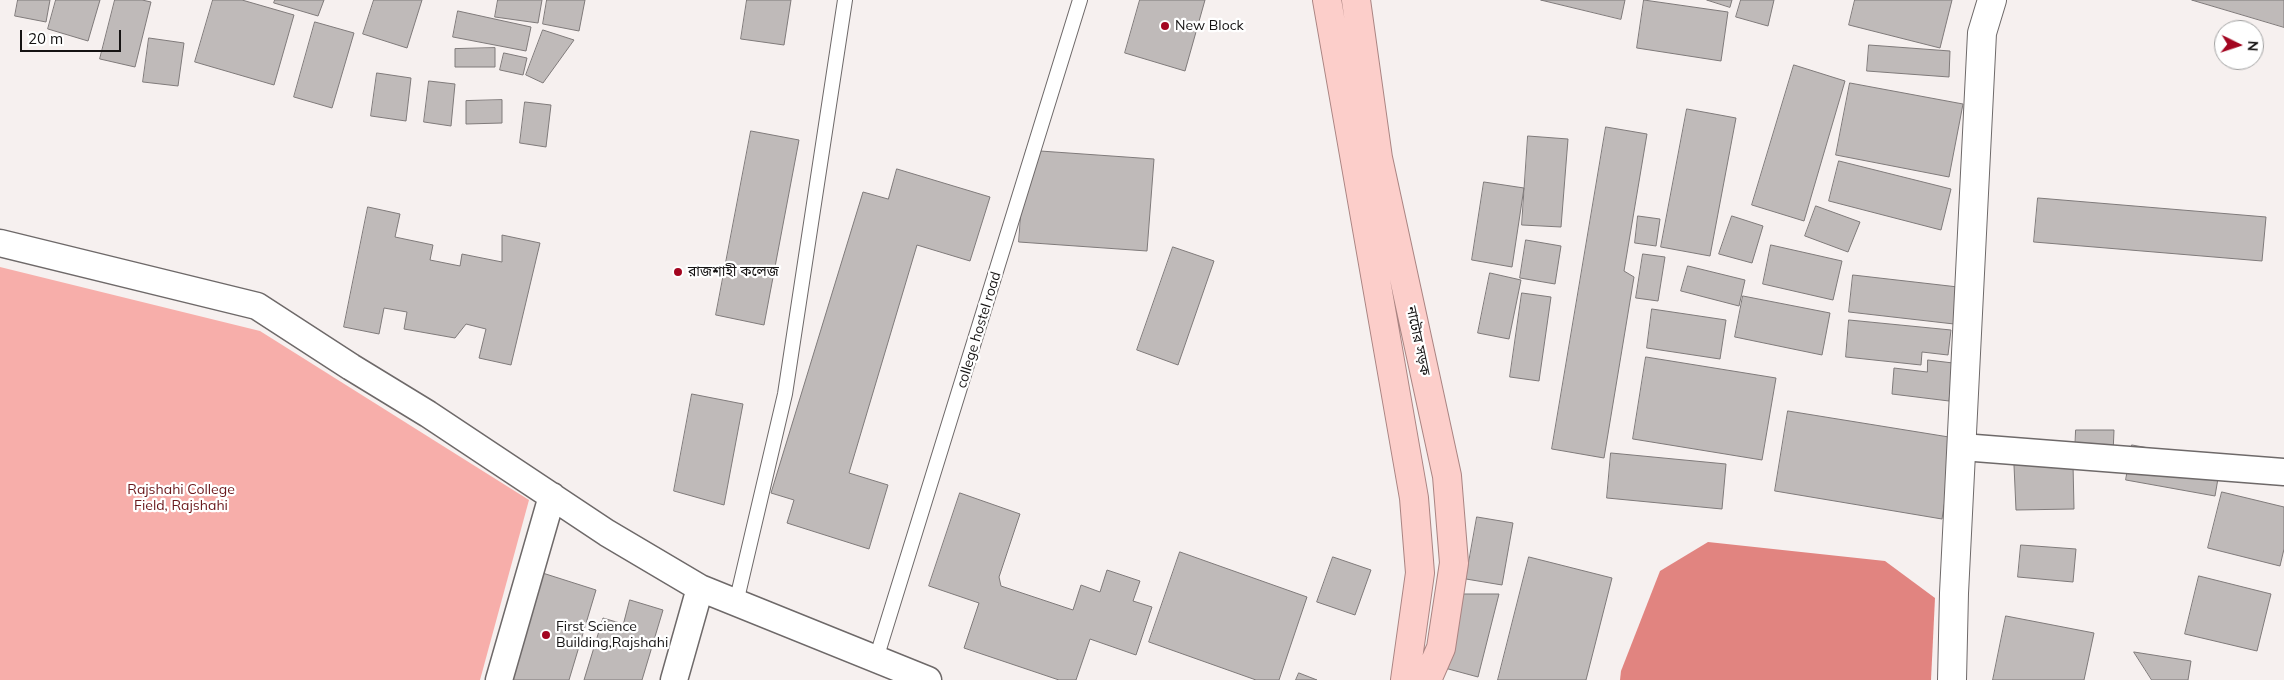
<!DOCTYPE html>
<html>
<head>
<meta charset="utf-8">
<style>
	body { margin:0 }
	#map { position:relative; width:2284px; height:680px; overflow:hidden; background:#f6f0ef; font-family:Mulish,sans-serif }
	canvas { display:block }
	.north { position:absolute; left:2214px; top:20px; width:50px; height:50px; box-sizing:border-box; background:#fff; border:1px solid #a1a1a1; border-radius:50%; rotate:94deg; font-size:14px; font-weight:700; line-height:20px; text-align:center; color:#151313 }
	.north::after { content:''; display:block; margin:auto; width:18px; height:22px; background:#a30520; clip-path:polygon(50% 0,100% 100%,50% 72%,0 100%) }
	.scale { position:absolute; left:20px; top:30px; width:101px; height:22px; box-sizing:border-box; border:2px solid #151313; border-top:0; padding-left:6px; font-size:15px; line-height:18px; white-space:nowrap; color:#151313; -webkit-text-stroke:4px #fff; paint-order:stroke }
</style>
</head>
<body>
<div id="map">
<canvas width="2284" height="680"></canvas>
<div class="north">N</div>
<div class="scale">20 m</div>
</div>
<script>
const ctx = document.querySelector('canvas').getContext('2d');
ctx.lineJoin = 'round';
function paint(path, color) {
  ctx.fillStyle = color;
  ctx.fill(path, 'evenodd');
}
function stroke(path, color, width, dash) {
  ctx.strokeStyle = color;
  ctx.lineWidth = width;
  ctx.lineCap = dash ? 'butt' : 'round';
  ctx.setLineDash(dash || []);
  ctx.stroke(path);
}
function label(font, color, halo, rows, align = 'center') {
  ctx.font = font + ' Mulish,"Noto Sans Bengali",sans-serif';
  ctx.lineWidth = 4.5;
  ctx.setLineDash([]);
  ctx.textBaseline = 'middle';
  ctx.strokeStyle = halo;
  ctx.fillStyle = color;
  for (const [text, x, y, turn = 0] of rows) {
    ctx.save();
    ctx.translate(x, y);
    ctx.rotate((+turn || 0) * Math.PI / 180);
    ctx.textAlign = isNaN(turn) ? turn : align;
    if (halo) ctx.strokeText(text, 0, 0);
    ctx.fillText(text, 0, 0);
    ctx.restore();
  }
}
paint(new Path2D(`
	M0,267L260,331L529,500L480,680H0Z`), '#f7aeaa');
paint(new Path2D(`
	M1708,542L1885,561L1935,598L1931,680H1620L1621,671L1660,571Z`), '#e18480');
const building = new Path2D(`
	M18,0H50L46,22L15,16Z
	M56,0H100L88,41L48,29Z
	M115,0H142L151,2L135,67L100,59Z
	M213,0H242L294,15L274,85L195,62Z
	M275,0H324L318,16L274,3Z
	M374,0H422L407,48L363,34Z
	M498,0H542L538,23L495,17Z
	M547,0H585L579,31L543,24Z
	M747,0H791L784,45L741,39Z
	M1140,0H1205L1185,71L1125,53Z
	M1541,0H1625L1621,19Z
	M1644,0L1728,12L1721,61L1637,48Z
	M1707,0H1732L1730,7Z
	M1741,0H1774L1768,26L1736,17Z
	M1855,0H1952L1940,48L1849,25Z
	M2192,0H2284V27Z
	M458,11L531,27L526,51L453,37Z
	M315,22L354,33L332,108L294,97Z
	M543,30L574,40L543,83L526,75Z
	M149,38L184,43L178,86L143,82Z
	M1869,45L1950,51L1949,77L1867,71Z
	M495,48V67H455V49Z
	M504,53L527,58L523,75L500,70Z
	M1794,65L1845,81L1804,221L1752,205Z
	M377,73L411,78L406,121L371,116Z
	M429,81L455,84L451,126L424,122Z
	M1850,83L1963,104L1949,177L1836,155Z
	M502,100V123L466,124V101Z
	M525,102L551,105L546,147L520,143Z
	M1687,109L1736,118L1710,256L1661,247Z
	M1606,127L1647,134L1624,271L1634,277L1604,458L1552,449Z
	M751,131L799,140L764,325L716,315Z
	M1528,136L1568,139L1561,227L1522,225Z
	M1026,150L1154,159L1147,251L1019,242Z
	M1839,161L1951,189L1941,230L1829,201Z
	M897,169L990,197L970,261L917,245L849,473L888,485L869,549L787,523L794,500L771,493L863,192L888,199Z
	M1484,182L1524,188L1512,267L1472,260Z
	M2038,198L2266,217L2262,261L2034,242Z
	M1816,206L1860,222L1848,252L1805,236Z
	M368,207L400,214L395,237L433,245L430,260L460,266L462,254L502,262V235L540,243L511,365L479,358L486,329L466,324L455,338L404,329L407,312L384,308L379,334L344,327Z
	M1638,216L1660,219L1656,246L1635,243Z
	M1732,216L1763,226L1752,263L1719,254Z
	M1526,240L1561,246L1555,284L1520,278Z
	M1771,245L1842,261L1833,300L1763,284Z
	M1173,247L1214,261L1178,365L1137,350Z
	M1643,254L1665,257L1658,301L1636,298Z
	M1688,266L1745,280L1739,306L1681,291Z
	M1490,273L1521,280L1509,339L1478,333Z
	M1853,275L1958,287L1954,324L1849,312Z
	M1522,293L1551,297L1539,381L1510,377Z
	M1743,296L1830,313L1822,355L1735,337Z
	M1652,309L1726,320L1720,359L1647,348Z
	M1849,320L1951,330L1948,355L1922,352L1921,365L1846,357Z
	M1646,357L1776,378L1762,460L1633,439Z
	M1928,360L1953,363L1949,401L1892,394L1894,368L1927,372Z
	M692,394L743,404L724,505L674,491Z
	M1788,411L1955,438L1942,519L1775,491Z
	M2076,430H2114L2113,454L2075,453Z
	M2132,445L2221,461L2215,496L2126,480Z
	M1611,453L1726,464L1722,509L1607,498Z
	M2073,464L2074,509L2016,510L2014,465Z
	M2222,492L2284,507V549L2280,566L2208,548Z
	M960,493L1020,514L999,577L1001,586L1073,610L1081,585L1100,592L1107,570L1140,581L1133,601L1152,607L1136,655L1090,639L1076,680H1059L964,648L979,603L929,586Z
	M1477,517L1513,523L1502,585L1466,579Z
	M2021,545L2076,549L2073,582L2018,577Z
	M1180,552L1307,597L1279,680H1256L1149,642Z
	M1333,557L1371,570L1355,615L1317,602Z
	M1529,557L1612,578L1586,680H1498Z
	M530,569L596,590L569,680H496Z
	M2199,576L2271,594L2257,651L2185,634Z
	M1459,594H1499L1478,677L1441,667Z
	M630,600L663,610L642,680H584L603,618L623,624Z
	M2006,616L2094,633L2084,680H1993Z
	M2134,652L2191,661L2188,680H2152Z
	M1299,673L1317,680H1296Z`);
paint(building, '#bfbab9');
stroke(building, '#7f7a7a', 1);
const service = new Path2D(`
	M736,603L785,394L845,0
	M876,659L1080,0`);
const minor = new Path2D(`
	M0,243L257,306L351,367L428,414L607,533L700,588L928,680
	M1962,447L2284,472
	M499,680L552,496
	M674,680L700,588`);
const secondary = new Path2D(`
	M1952,680L1954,593L1982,33L1992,0`);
const trunk = new Path2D(`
	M1327,0L1414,498L1420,573L1405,680
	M1356,0L1378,158L1447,476L1454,563L1441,648L1427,680`);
stroke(service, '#6e6969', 16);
stroke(minor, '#6e6969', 29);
stroke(secondary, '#6e6969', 30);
stroke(trunk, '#aa8482', 30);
stroke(service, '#fff', 14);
stroke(minor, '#fff', 26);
stroke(secondary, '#fff', 28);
stroke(trunk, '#fcceca', 28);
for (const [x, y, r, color] of [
	[1165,26,5,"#a30520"],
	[678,272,5,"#a30520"],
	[546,635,5,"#a30520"]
]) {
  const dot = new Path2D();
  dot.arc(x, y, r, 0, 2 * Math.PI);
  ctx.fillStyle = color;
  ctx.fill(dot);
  stroke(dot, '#fff', 2);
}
label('14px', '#151313', '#fff', [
	["New Block",1175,26],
	["রাজশাহী কলেজ",688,272],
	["First Science",556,627],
	["Building,Rajshahi",556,643]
], 'left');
label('14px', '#151313', '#fff', [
	["college hostel road",979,330,-73],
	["নাটোর সড়ক",1418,341,78]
]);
label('14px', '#6a171b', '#fff', [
	["Rajshahi College",181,490],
	["Field, Rajshahi",181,506]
]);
</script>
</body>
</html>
